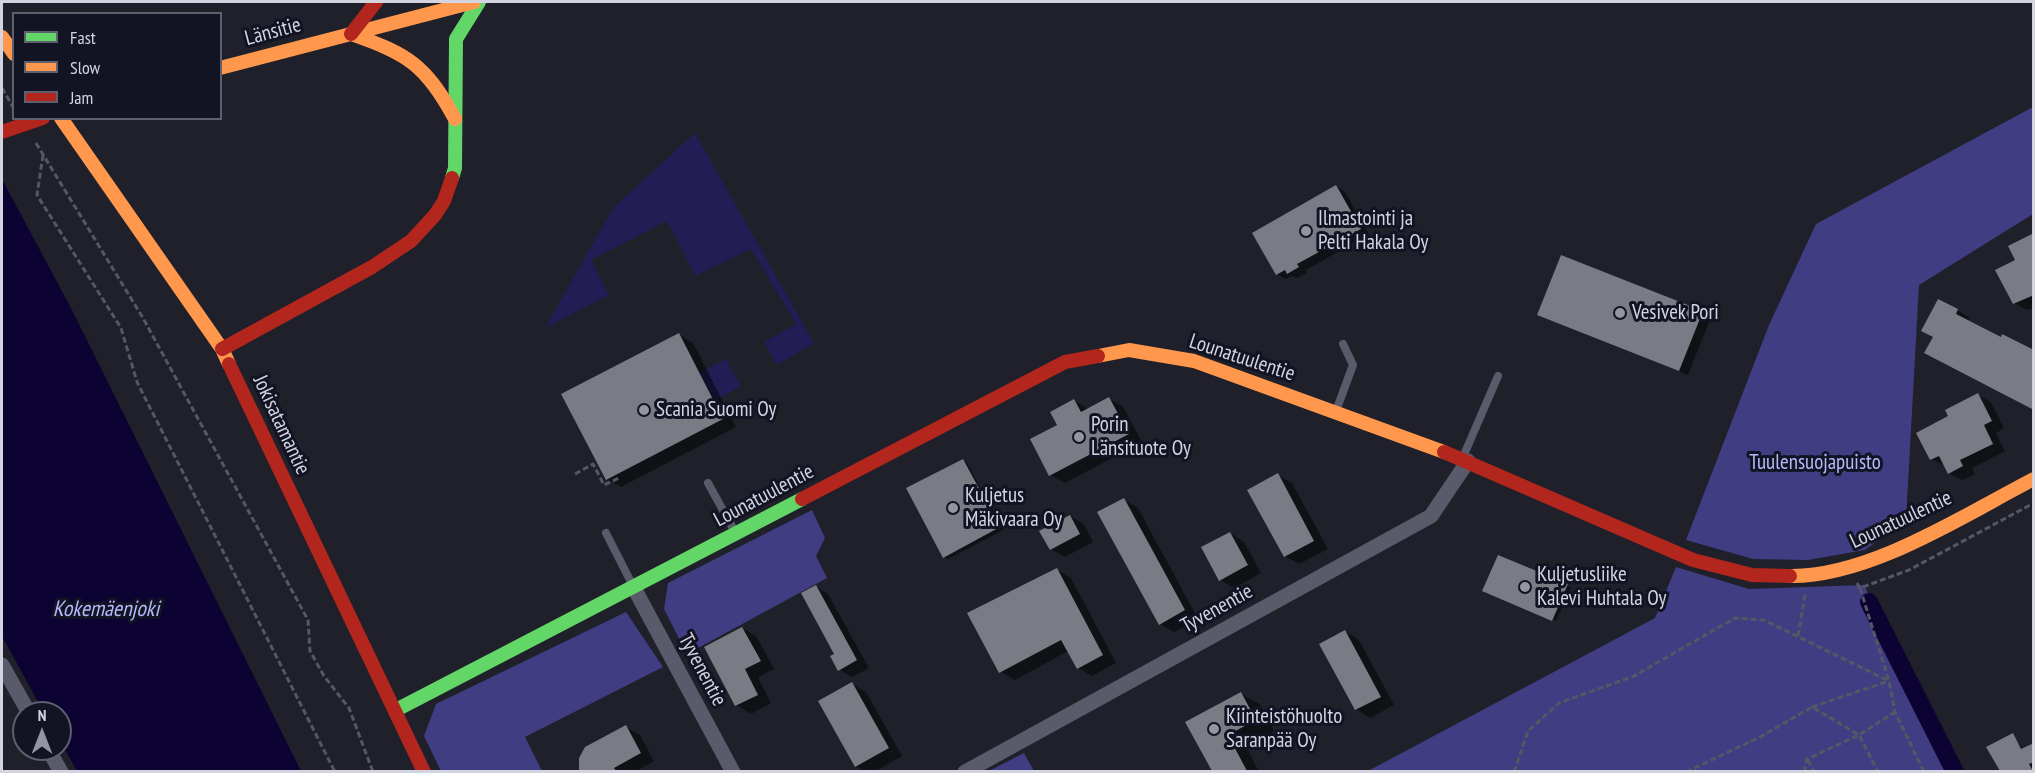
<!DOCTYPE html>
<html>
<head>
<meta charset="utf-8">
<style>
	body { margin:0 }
	#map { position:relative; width:2035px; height:773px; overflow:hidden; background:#1f2029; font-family:"PT Sans Narrow",sans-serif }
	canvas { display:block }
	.frame { position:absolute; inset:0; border:3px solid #d3d4e0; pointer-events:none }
	.legend { position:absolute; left:12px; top:12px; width:210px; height:108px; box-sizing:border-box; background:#121323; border:2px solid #5f606f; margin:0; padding:8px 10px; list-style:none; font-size:18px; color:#d3d4e0 }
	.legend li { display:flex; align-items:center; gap:12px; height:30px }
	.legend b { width:30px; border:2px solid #5f606f }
	.north { position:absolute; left:12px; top:701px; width:60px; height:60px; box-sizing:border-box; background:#121323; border:2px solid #5f606f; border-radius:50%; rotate:0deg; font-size:16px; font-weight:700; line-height:24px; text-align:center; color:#d3d4e0 }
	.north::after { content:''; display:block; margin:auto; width:21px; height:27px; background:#9495a0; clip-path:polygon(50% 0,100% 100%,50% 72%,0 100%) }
</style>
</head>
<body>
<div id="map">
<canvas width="2035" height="773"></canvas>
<div class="frame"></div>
<ul class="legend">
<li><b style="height:8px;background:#63d668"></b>Fast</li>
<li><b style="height:8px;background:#ff974d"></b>Slow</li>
<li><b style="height:8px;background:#b3261e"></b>Jam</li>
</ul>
<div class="north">N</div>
</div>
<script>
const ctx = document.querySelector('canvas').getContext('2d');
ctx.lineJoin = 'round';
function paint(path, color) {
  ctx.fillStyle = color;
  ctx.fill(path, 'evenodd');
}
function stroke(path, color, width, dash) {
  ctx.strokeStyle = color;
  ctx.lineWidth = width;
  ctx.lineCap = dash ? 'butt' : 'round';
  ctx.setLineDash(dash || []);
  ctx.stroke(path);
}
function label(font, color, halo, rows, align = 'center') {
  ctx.font = font + ' "PT Sans Narrow",sans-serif';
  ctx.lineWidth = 6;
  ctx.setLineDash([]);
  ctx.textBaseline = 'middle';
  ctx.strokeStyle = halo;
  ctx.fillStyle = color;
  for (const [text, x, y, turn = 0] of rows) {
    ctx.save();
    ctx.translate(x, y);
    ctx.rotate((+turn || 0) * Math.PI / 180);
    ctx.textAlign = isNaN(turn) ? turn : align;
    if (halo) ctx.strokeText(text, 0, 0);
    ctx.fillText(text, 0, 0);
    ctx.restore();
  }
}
paint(new Path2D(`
	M695,133L814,343L777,365L764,342L796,324L751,249L695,276L667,221L591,260L609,295L545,328L613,208Z
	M726,359L741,386L714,401L699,373Z`), '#221d54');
paint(new Path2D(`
	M2033,107V214L1919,285L1906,520L1865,550L1808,560L1753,559L1686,540L1769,325L1816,224Z
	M812,510L825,538L816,556L827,578L687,654L664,609L668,583Z
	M1676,567L1749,589L1864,585L1958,771H1368L1655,618Z
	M626,612L663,667L525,737L542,771H441L424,736L436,704Z
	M1024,753L1034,771H989Z`), '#403d83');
paint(new Path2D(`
	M2,179L73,312L301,771H77L60,741V713H44L2,636Z`), '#0c0333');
paint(new Path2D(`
	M1336,187L1345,192L1369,234L1306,270L1307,273L1297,278L1292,276L1286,279L1277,274Z
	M2034,235V308L2028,310L2014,303L2017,260Z
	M1957,310L1970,318L1968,322L2034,352L1939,360Z
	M1702,312L1711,317L1688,375L1539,314Z
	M679,335L693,343L736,427L621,487L607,479Z
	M1978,395L1991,402L2004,428L1996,433L2005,451L1972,468L1975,474L1962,480L1949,473L1946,466L1931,459L1950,416Z
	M1109,399L1123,407L1142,442L1065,483L1051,475L1059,425L1074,401L1089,409Z
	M963,461L967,463L1003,530L948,559L944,557Z
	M1277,475L1292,483L1328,549L1299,564L1285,556Z
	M1124,500L1138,508L1198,619L1174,632L1160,624Z
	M1070,516L1084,524L1093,542L1065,557L1051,549Z
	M1230,533L1244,542L1261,573L1234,588L1220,580Z
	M1057,570L1071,578L1116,663L1092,676L1078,668L1068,651L1015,680L1001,672Z
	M1567,585L1571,588L1556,621L1484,590Z
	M816,587L828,594L869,668L852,677L840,670Z
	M742,628L756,636L774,669L758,677L771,703L751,714L737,705L706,648Z
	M1345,631L1359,640L1394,705L1370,718L1356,709Z
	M852,684L866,692L902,756L874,772H866L856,766Z
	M1241,694L1260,704L1274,731L1246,746L1259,772H1214L1187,722Z
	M626,727L640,735L654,761L635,772L581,771V758Z
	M2013,735L2023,750L2034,745V772H2001L1988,748Z`), '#0007');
stroke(new Path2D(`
	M1869,602L1955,772`), '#0c0333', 18);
paint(new Path2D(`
	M1336,185L1361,229L1297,264L1299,267L1287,274L1285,270L1276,275L1252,233Z
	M2034,233V295L2013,304L1995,270L2015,260L2008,246Z
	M1561,255L1703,311L1679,371L1537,315Z
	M1938,299L1958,309L1956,314L2001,337L2002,334L2034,350V410L1924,353L1933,337L1921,331Z
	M679,333L723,419L606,480L561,394Z
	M1978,393L1992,421L1984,425L1993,444L1960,460L1963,466L1948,474L1939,456L1930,460L1916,433L1948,416L1945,410Z
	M1109,397L1129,434L1049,476L1030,439L1057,425L1050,412L1074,399L1081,412Z
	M963,459L1000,527L943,558L906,488Z
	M1278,473L1314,541L1284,557L1247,490Z
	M1124,498L1185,610L1159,625L1097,512Z
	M1070,515L1080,534L1050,550L1039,531Z
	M1230,532L1248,565L1219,581L1201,547Z
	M1498,555L1568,584L1552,621L1482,591Z
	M1057,568L1103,655L1077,669L1061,640L999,673L967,613Z
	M816,585L857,660L838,671L830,656L834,654L801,593Z
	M742,627L761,661L745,669L758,695L735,706L704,647Z
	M1345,630L1381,697L1355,710L1319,644Z
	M852,682L889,748L855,767L818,701Z
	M1241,692L1256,720L1228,735L1247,771H1212L1185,722Z
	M626,725L641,753L614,768L616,771H579V758L585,747Z
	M2013,733L2021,749L2034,743V762L2029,764L2033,771H2000L1986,747Z`), '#7a7b84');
stroke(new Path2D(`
	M2,88L13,107
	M36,143L143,318L308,620L310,651L324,676L349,708L373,772
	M43,155L37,195L121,328L137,382L335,772
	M575,474L593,464L604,485L619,478
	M1857,583L1860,588L1909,570L2034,503
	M1860,588L1889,681L1895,712L1924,772
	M1798,636L1805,595
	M1812,707L1889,681
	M1808,760L1814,772
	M1514,772L1528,731L1559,703L1634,676L1735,618L1764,620L1889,681
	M1686,772L1760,737L1812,707L1859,735L1878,772
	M1804,772L1807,759L1859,735L1895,712`), '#565764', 3, [6, 3]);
stroke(new Path2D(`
	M1336,411L1353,365L1343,344
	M1463,457L1498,376
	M708,483L735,532
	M606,533L632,584`), '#5a5b6a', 8);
stroke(new Path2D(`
	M634,588L733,772
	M2,665L29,713
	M48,749L61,772
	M965,772L1431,516L1468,461`), '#5a5b6a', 15);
stroke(new Path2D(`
	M452,178L455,168L456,39L479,2
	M396,710L802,499`), '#63d668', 14);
stroke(new Path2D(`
	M351,34C408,54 426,65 455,119
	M2,37L14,54
	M220,68L474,2
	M61,118L222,349L229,364
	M1098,356L1129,350L1194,361L1444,452
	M1790,576C1870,577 1964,515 2034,479`), '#ff974d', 14);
stroke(new Path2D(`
	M351,34L376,2
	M222,349L372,267L411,241L435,215L444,201L452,178
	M229,364L424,772
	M1444,452L1693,560L1752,575L1790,576
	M802,499L1065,362L1098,356`), '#b3261e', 14);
stroke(new Path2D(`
	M2,132L43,118`), '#b3261e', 14);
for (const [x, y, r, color] of [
	[1306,231,6,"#9495a0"],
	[1620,313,6,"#9495a0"],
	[644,410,6,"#9495a0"],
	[1079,437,6,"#9495a0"],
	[953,508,6,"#9495a0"],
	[1525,587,6,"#9495a0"],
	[1214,729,6,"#9495a0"]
]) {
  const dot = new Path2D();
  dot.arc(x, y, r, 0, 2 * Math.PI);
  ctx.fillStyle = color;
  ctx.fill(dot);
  stroke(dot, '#121323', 2);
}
label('21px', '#d3d4e0', '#121323', [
	["Länsitie",273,32,-15],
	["Lounatuulentie",1242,358,18],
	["Jokisatamantie",281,425,65],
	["Lounatuulentie",764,496,-28],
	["Lounatuulentie",1901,520,-25],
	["Tyvenentie",1217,609,-29],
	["Tyvenentie",702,670,62]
]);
label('21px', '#d3d4e0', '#121323', [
	["Ilmastointi ja",1318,219],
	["Pelti Hakala Oy",1318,243],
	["Vesivek Pori",1632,313],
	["Scania Suomi Oy",656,410],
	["Porin",1091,425],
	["Länsituote Oy",1091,449],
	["Kuljetus",965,496],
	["Mäkivaara Oy",965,520],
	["Kuljetusliike",1537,575],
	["Kalevi Huhtala Oy",1537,599],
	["Kiinteistöhuolto",1226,717],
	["Saranpää Oy",1226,741]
], 'left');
label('21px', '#b5b9fc', '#121323', [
	["Tuulensuojapuisto",1815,463]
]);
label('italic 22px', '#b4b8fb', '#121323', [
	["Kokemäenjoki",106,610]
]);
</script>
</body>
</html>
